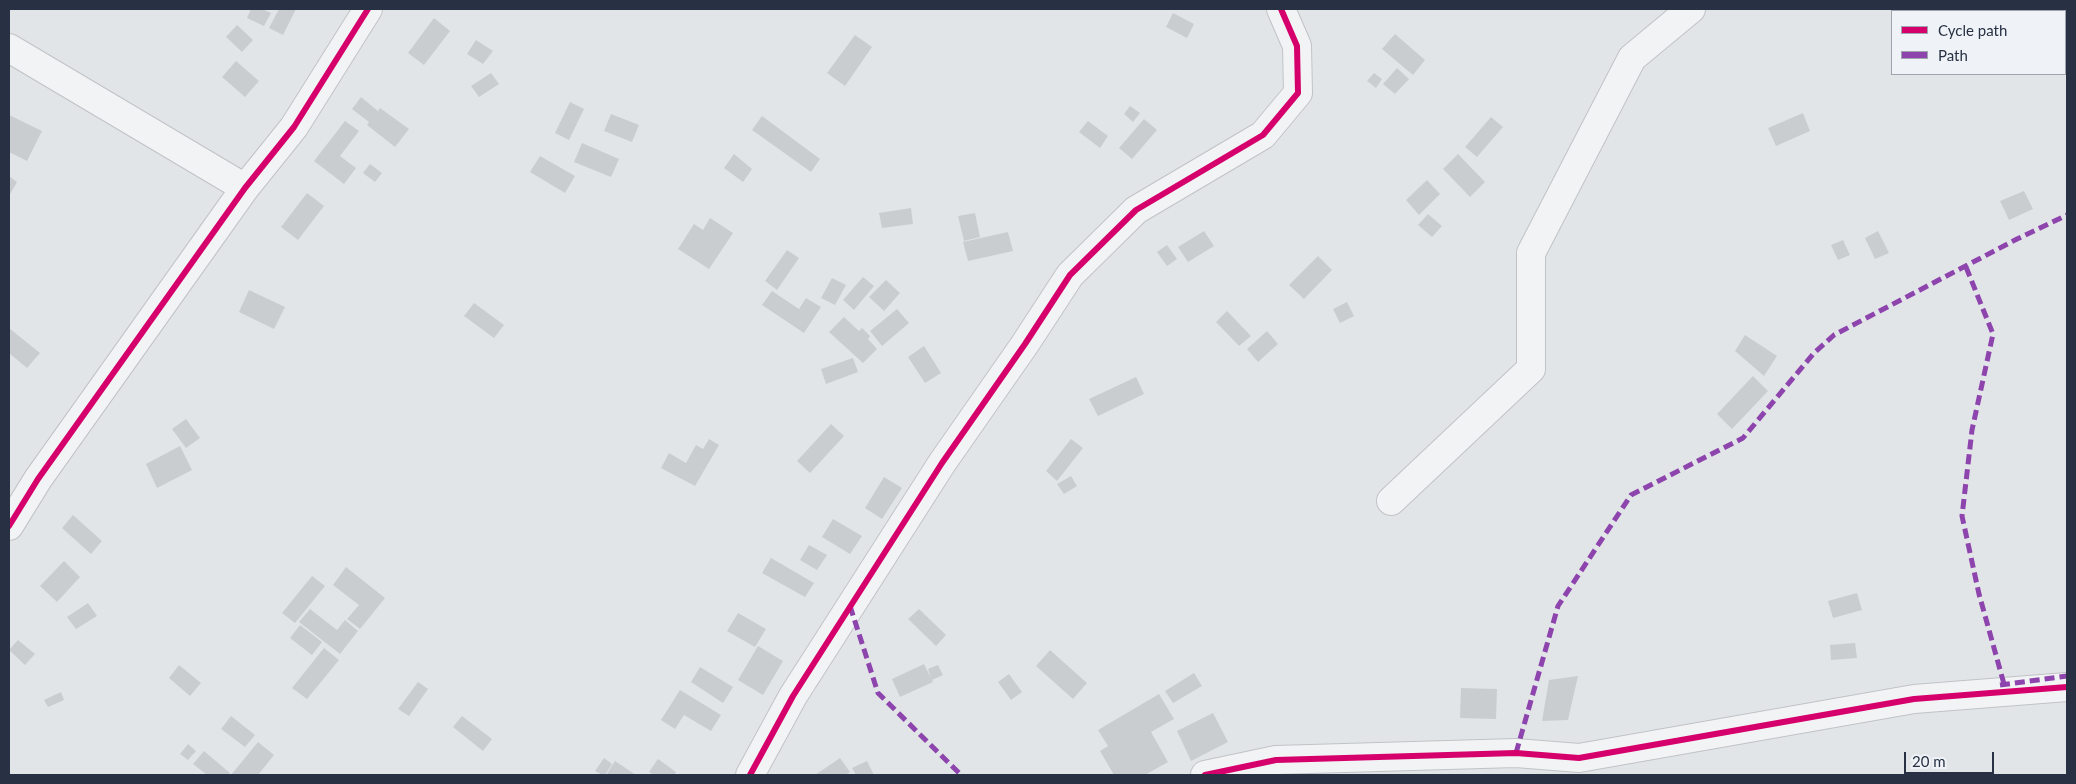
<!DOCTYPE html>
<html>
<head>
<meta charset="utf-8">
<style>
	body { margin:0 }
	#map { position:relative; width:2076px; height:784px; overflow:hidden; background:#e2e5e8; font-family:Lato,sans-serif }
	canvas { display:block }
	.frame { position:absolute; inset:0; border:10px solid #273143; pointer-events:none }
	.legend { position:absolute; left:1891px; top:10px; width:175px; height:65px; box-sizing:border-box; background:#eff3f7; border:1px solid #9fa5af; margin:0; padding:6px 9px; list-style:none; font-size:15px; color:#273143 }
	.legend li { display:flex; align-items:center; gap:10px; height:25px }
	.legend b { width:25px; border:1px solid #9fa5af }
	.scale { position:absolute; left:1904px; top:752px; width:90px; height:22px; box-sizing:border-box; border:2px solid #273143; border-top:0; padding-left:6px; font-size:15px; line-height:18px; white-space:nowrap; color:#273143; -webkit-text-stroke:4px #eff3f7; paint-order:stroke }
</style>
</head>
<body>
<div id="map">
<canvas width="2076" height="784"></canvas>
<div class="frame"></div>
<ul class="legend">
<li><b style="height:6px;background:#d6006c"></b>Cycle path</li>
<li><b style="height:6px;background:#8e44ad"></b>Path</li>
</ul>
<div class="scale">20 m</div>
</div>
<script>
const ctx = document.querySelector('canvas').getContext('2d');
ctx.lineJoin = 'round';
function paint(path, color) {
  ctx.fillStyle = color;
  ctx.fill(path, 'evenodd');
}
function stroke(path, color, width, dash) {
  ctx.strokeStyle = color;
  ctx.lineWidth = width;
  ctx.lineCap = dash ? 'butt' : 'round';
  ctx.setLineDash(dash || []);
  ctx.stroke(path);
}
paint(new Path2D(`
	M251,9H262L271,13L264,26L247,18Z
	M279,9H296L283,35L269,28Z
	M1173,13L1194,24L1187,38L1166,27Z
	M434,18L450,31L424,65L408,53Z
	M237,25L253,40L242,52L226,37Z
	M1395,34L1425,60L1413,75L1382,49Z
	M855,35L872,47L845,86L827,73Z
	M476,40L493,51L483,64L467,54Z
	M236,61L259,81L245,97L222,77Z
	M1397,68L1409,79L1395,94L1383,84Z
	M491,73L499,84L479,97L471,86Z
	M1374,73L1382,79L1376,88L1367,81Z
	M361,97L378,111L380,108L409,129L395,147L367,125L369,122L352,109Z
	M570,102L584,109L569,140L555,133Z
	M1130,106L1140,113L1133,122L1124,114Z
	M1803,113L1810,131L1776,146L1768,128Z
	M611,114L639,125L632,142L604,131Z
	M9,115L42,131L27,161L9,152Z
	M762,116L820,159L811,172L752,130Z
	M1491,117L1503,127L1477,157L1465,147Z
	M1144,119L1157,130L1132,159L1119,148Z
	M345,121L359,131L340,156L356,168L344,184L314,161Z
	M1088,121L1108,136L1100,148L1079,132Z
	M582,143L619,159L611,177L574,162Z
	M734,154L752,169L743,182L724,168Z
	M1458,154L1485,182L1470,197L1443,169Z
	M540,156L575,176L565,193L530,172Z
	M370,164L382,173L375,182L363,173Z
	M9,176L17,182L9,196Z
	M1427,180L1440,194L1419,215L1406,200Z
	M2024,191L2033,209L2009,220L2000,201Z
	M307,193L324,206L298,240L281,227Z
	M911,208L913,224L882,228L879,213Z
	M975,213L980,237L964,241L958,216Z
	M1428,214L1442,226L1432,237L1418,225Z
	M710,218L733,233L709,269L678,249L694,224L703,230Z
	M1204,231L1214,246L1188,262L1178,247Z
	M1878,231L1889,253L1875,259L1865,238Z
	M1008,232L1013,251L968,261L963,242Z
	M1843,240L1850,255L1838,260L1831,245Z
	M1167,245L1177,259L1167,266L1157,252Z
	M787,250L799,258L777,290L765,281Z
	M1318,256L1332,270L1304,299L1289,285Z
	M863,277L874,286L854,310L843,300Z
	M832,278L846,285L835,305L821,298Z
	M886,280L900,293L884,311L869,297Z
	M249,290L285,307L274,329L239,312Z
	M772,291L799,309L806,298L821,307L804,333L762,305Z
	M1347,302L1354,316L1340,323L1333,309Z
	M474,303L504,325L494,338L464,316Z
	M897,309L909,323L882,346L870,331Z
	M1227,311L1251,336L1239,346L1216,322Z
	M844,317L859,331L862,328L870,336L868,339L877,349L863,363L829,332Z
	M9,328L40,353L27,368L9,353Z
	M1267,331L1278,344L1258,362L1247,349Z
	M1745,335L1777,356L1764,376L1735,351Z
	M924,346L941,373L925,383L908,357Z
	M853,358L858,372L826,384L821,369Z
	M1753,376L1768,391L1732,429L1717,414Z
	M1136,377L1144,394L1098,416L1089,399Z
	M186,419L200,438L186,448L172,429Z
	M831,424L844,436L810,473L797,461Z
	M709,439L719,445L695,486L661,468L669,453L686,463L696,445L703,449Z
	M1071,439L1083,448L1057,481L1046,471Z
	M180,446L192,470L157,488L146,464Z
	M1071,476L1077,486L1064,494L1057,484Z
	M884,477L902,488L882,519L865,508Z
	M73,515L102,541L91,554L62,528Z
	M833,519L862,536L850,554L822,537Z
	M809,545L827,555L817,570L800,560Z
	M771,558L814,583L805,597L762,573Z
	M64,561L80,577L57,602L40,586Z
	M346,567L385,598L360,629L347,619L359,605L333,585Z
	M312,576L325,586L295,623L282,613Z
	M1857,593L1862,610L1833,618L1828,601Z
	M88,603L97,616L76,629L67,617Z
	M310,609L337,630L345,620L358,631L340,654L299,622Z
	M919,609L946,635L936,646L908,619Z
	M738,613L766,629L755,647L727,631Z
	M300,625L322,642L312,655L290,638Z
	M18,640L35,654L25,665L9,650Z
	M1855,643L1857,658L1831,660L1830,645Z
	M758,646L783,661L763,695L738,680Z
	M324,648L339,660L307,699L292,688Z
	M1050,650L1087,683L1073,699L1036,666Z
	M924,664L931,678L928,669L938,665L943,675L932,680L933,682L900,697L892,679Z
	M179,665L201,683L190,696L169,678Z
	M700,667L733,687L723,703L691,682Z
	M1194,673L1202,686L1173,703L1165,691Z
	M1009,674L1022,692L1011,700L998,682Z
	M1578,676L1568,720L1542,721L1549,680Z
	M418,682L428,689L409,716L398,709Z
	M1461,688L1497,689L1496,719L1460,718Z
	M680,690L721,715L711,731L684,715L675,729L661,720Z
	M61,692L64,700L48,707L44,700Z
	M1159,694L1174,719L1151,732L1168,762L1145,775H1114L1100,751L1108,746L1098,730Z
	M1213,713L1228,742L1191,761L1177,731Z
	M231,716L255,735L245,747L221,729Z
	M462,716L492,739L483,751L453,727Z
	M258,742L274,755L258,775H231Z
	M188,744L196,751L188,760L180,754Z
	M204,751L230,773L228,775H207L193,764Z
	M604,758L612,764L605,775H602L595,771Z
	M840,758L850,772L846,775H815Z
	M658,759L676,772L674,775H654L649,772Z
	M615,761L636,775H606Z
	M867,761L874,775H856L852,768Z`), '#cacdd0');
const minor = new Path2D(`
	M9,48L245,188
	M1391,501L1531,369V253L1632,58L1691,9
	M9,526L38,479L245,188L294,127L368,9
	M750,775L793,696L942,463L1025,344L1070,275L1136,210L1263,135L1298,93L1297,46L1281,9
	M1205,775L1276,760L1516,753L1579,758L1914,699L2067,687`);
stroke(minor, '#c0c3c6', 30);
stroke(minor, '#f2f3f4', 28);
stroke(new Path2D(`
	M1966,267L1993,334L1972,430L1962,516L1979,594L2004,684
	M850,606L878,693L961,775
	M2000,685L2067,676
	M1516,753L1558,606L1631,495L1743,438L1814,353L1834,335L2017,239L2067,215`), '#8e44ad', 5, [10, 5]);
stroke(new Path2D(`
	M9,526L38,479L245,188L294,127L368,9
	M750,775L793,696L942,463L1025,344L1070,275L1136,210L1263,135L1298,93L1297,46L1281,9
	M1205,775L1276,760L1516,753L1579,758L1914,699L2067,687`), '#d6006c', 6);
</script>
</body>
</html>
